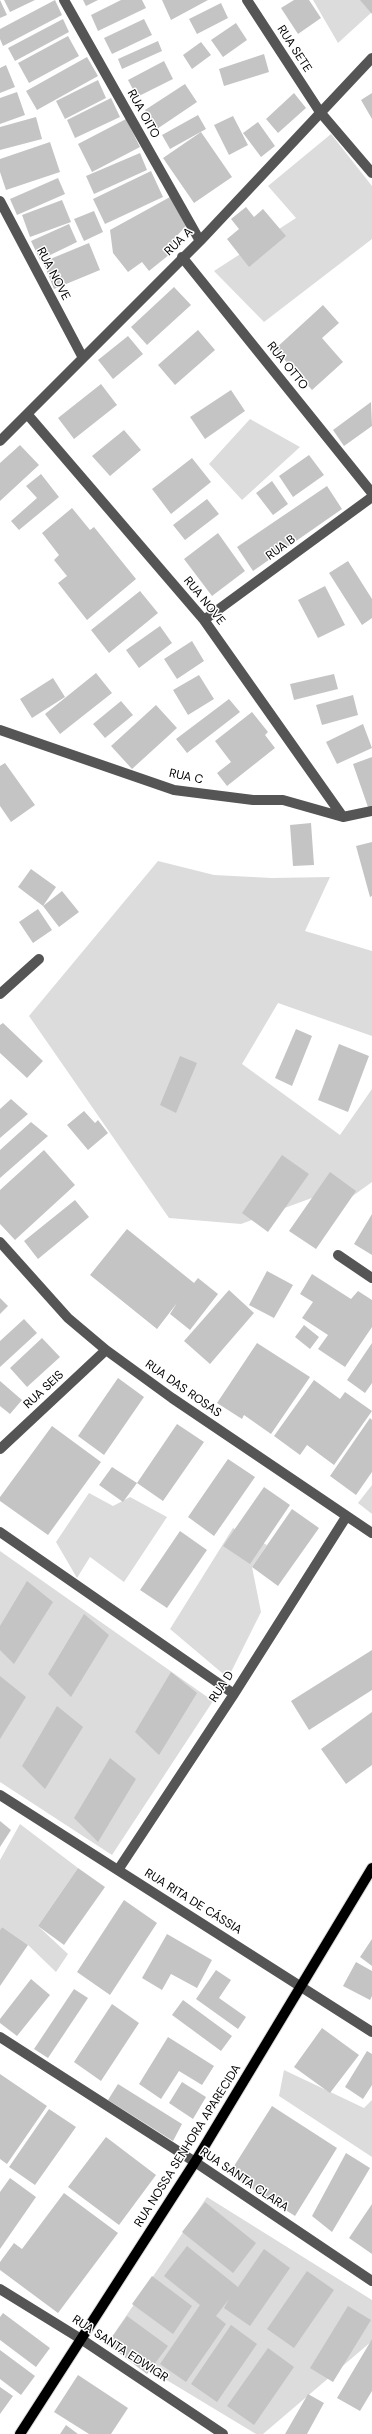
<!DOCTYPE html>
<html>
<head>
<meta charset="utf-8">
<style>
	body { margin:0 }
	canvas { display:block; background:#fff }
</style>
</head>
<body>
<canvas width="372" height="2434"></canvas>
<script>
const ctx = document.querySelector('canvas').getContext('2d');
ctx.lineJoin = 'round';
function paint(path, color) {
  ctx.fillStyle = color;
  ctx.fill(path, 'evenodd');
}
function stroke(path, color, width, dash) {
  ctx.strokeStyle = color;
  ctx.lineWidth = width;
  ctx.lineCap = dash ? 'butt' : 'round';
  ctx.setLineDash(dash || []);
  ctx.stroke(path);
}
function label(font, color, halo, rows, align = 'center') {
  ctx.font = font + ' "DM Sans",sans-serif';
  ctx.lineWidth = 3;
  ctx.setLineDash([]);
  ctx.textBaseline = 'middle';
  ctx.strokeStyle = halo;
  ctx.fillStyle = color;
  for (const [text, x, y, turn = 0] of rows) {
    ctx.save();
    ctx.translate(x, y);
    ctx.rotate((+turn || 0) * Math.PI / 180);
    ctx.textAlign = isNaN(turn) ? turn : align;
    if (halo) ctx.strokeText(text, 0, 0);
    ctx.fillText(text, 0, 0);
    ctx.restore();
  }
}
paint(new Path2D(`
	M313,0H372V12L338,43Z
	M331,134L372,186V239L264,322L214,271L296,218L268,186Z
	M250,419L300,447L242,500L209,464Z
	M158,861L214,875L272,878L330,877L305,931L372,951V1036L278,1003L242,1064L340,1135L372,1089V1182L343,1203L320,1195L241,1224L169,1218L29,1016Z
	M372,1485V1514L358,1503Z
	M89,1493L113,1506L130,1497L167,1517L124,1582L90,1557L77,1578L56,1542Z
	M233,1528L267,1545L252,1567L261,1612L228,1678L170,1629Z
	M0,1551L213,1701L112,1855L0,1782Z
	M20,1824L78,1868L38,1926L68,1954L56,1972L28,1945L2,1927L0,1930V1860Z
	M284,2070L364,2108L372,2100V2157L279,2096Z
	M207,2197L372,2300V2341L263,2434H256L107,2344Z`), '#dcdcdc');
paint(new Path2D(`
	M0,0L7,15L0,18Z
	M4,0H35L10,12Z
	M55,0L62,15L3,46L0,39V29Z
	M83,0H98L86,6Z
	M121,0H142L146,8L98,31L91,15Z
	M162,0H208L171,20Z
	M294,0H309L321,18L298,34L281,8Z
	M360,0H372V14Z
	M221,3L228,18L197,34L189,19Z
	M63,19L69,32L15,61L8,48Z
	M144,19L152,35L112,54L104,38Z
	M236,23L247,40L223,57L211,40Z
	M68,36L79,56L29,83L18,63Z
	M158,41L162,51L122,69L118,59Z
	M201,42L211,55L192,69L183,55Z
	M264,54L269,72L224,86L219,69Z
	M87,57L98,76L37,110L26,91Z
	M164,61L173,79L137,97L128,80Z
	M6,65L15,87L0,93V68Z
	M98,80L106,98L65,119L56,101Z
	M185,84L197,102L157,129L145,110Z
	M17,92L25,115L0,124V98Z
	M294,93L306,108L278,133L266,119Z
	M372,93V119L361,100Z
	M111,98L120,117L75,138L67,120Z
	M198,115L206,129L170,149L162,135Z
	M233,116L248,145L229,155L214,125Z
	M36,117L42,139L0,150V127Z
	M126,119L140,147L92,172L78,144Z
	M258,122L275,146L261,157L243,133Z
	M201,132L232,177L194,203L163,158Z
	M50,142L60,172L6,190L0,172V159Z
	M140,153L147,170L94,194L86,176Z
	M151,171L163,197L105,224L93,199Z
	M58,178L65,194L17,215L10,199Z
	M170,197L186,226L172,241L175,250L149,271L142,262L128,272L113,253L110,230Z
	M62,200L71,222L30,237L22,215Z
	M246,207L254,217L263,209L286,236L249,267L227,239L239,229L231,219Z
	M94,211L103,232L84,241L74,219Z
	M69,224L77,242L40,260L31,241Z
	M89,243L100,270L54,289L43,262Z
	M174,287L191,305L147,345L131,327Z
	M323,305L339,323L322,338L343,362L312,390L275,349Z
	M198,330L215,350L175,385L158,365Z
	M128,336L143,354L113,379L98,360Z
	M101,384L117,405L74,439L58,418Z
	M231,390L245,411L205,439L190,417Z
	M371,402L372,426L344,446L333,430Z
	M124,430L141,450L110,476L92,456Z
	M20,445L39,465L0,501V463Z
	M309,455L324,475L293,497L279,476Z
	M192,458L211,482L171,514L152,489Z
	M41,474L59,497L19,530L11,521L37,498L26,486Z
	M272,481L288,504L273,515L256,493Z
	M327,486L342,509L253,571L237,547Z
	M207,499L219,514L185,540L173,525Z
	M72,508L90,530L94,527L136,579L87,620L58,583L67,576L54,560L59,555L42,533Z
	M218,533L245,571L212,596L184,559Z
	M348,561L372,599V618L362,625L329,573Z
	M325,586L345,625L318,638L298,600Z
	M140,591L158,613L109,653L91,630Z
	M160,626L172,643L139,668L126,650Z
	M192,641L204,661L177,679L164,659Z
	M96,673L112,693L60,734L45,714Z
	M334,674L338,689L294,700L290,684Z
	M199,675L214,699L188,715L173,690Z
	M53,678L65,697L32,718L20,699Z
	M353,695L358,715L322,725L316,705Z
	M229,699L240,712L187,753L176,739Z
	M121,701L133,715L105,738L93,724Z
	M156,705L177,728L132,769L111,746Z
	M252,712L268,732L265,735L275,748L227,786L217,773L231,762L215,741Z
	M363,724L372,748L337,764L326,742Z
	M372,757V809L369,810L353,764Z
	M5,763L35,805L11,822L0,806V766Z
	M311,823L314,865L293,866L290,825Z
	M372,842V896L370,897L356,846Z
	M31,869L56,887L43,906L62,891L79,912L59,927L43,906L18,887Z
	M38,909L52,930L33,943L19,922Z
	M3,1023L43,1061L27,1078L0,1053V1025Z
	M296,1029L312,1036L292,1086L275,1078Z
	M339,1044L369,1056L348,1112L318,1100Z
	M180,1056L197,1063L176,1113L160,1105Z
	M11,1099L28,1114L0,1138V1109Z
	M84,1111L95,1123L98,1120L108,1133L88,1150L67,1125Z
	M31,1122L48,1136L0,1178V1150Z
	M44,1150L75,1185L15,1240L0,1224V1190Z
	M282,1155L309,1174L268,1232L242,1213Z
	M330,1172L356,1191L316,1249L289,1231Z
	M75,1200L89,1217L38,1259L24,1241Z
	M372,1214V1255L354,1244Z
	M127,1229L194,1283L198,1278L218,1294L190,1330L170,1314L177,1303L157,1329L90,1275Z
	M267,1271L293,1285L274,1318L249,1305Z
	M312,1274L351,1299L358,1291L372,1300V1327L345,1367L318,1349L328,1335L302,1318L313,1302L300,1294Z
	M229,1290L254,1313L210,1364L184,1341Z
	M0,1298L8,1306L0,1314Z
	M24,1319L37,1333L0,1367V1341Z
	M304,1325L319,1337L310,1349L295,1337Z
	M42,1338L60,1357L27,1387L10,1368Z
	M257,1343L310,1377L271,1434L244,1415L242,1419L217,1403Z
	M372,1343V1383L365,1393L347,1380Z
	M118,1378L144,1397L104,1455L78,1436Z
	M314,1380L340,1399L345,1392L372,1411L334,1465L307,1445L300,1455L274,1436Z
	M0,1381L22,1400L10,1414L0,1406Z
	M370,1418L372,1420V1472L356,1495L330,1476Z
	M177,1424L204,1442L163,1501L137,1483Z
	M52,1426L101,1462L48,1535L0,1501V1497Z
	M228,1459L255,1477L214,1536L188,1517Z
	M112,1467L137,1483L123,1502L99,1485Z
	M264,1487L290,1505L250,1564L223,1546Z
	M292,1509L319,1528L278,1586L252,1567Z
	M180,1531L207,1550L167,1608L140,1590Z
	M27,1581L53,1602L14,1664L0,1650V1626Z
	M84,1614L109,1635L71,1697L48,1674Z
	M372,1650V1690L309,1730L291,1701Z
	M171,1672L197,1693L159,1755L135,1732Z
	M0,1676L26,1697L0,1739Z
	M57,1706L83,1727L45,1789L22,1766Z
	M372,1712V1765L346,1784L321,1749Z
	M110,1758L136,1779L98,1842L74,1818Z
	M0,1821L11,1830L0,1847Z
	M78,1868L105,1887L64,1945L38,1926Z
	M124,1900L157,1923L110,1995L77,1972Z
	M2,1927L28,1945L0,1986V1930Z
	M167,1934L212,1960L197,1988L171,1974L162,1990L142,1978Z
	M372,1939V1966L360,1957Z
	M356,1962L372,1971V1996L370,2000L343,1986Z
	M216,1970L231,1980L219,1998L246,2017L238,2029L196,1999Z
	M31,1979L50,1995L17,2036L0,2023V2019Z
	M74,1989L88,1998L48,2058L34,2049Z
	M183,2000L232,2036L221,2051L172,2015Z
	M112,2004L139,2023L101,2081L74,2062Z
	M322,2028L359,2055L330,2093L294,2067Z
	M168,2037L214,2066L202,2085L179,2071L161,2099L139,2084Z
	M367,2051L372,2054V2085L363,2099L345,2087Z
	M0,2074L47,2106L7,2164L0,2159Z
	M182,2082L206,2097L193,2119L169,2103Z
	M118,2084L182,2124L173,2141L108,2100Z
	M272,2106L337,2148L295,2216L229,2174Z
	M49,2109L76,2127L35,2185L9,2167Z
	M106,2137L156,2175L119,2225L68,2187Z
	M346,2153L370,2168L332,2232L312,2216Z
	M10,2178L36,2197L0,2249V2192Z
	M64,2193L118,2233L58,2313L0,2270V2262L14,2243L22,2249Z
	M205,2202L256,2243L233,2273L182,2232Z
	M372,2204V2254L349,2238Z
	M187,2246L238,2287L264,2249L290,2268L250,2326L224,2308L229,2299L216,2316L226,2324L186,2382L160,2364L200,2305L164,2276Z
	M307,2271L334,2290L294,2348L267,2329Z
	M152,2276L192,2306L173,2334L132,2304Z
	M348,2306L371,2320L333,2382L310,2368Z
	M3,2313L50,2348L36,2367L0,2340V2317Z
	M127,2316L168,2346L147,2374L107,2344Z
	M231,2325L257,2344L217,2402L191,2384Z
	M372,2339V2391L360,2411L337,2398Z
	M268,2348L294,2367L254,2425L227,2406Z
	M0,2350L35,2376L21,2395L0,2379Z
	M78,2375L128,2408L111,2434H89L54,2412Z
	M0,2387L13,2396L0,2414Z
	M308,2394L324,2403L307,2434H285Z
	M66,2425L78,2434H60Z`), '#c4c4c4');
const major = new Path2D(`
	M20,2434L195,2162L372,1868`);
stroke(major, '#dbdbdb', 12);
stroke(new Path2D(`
	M64,0L200,241
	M247,0L320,112L372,173
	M0,201L83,358
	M182,257L372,493
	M28,415L204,620L343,817
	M0,441L200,241L372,58
	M204,620L372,497
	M0,730L174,790L253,800H283L343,817L372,811
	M0,994L39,959
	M0,1242L68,1318L106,1350L172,1398L372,1533
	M338,1255L372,1278
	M0,1449L106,1350
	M0,1532L234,1694
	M0,1795L372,2032
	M118,1870L234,1694L346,1517
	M0,2037L195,2162L372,2281
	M0,2289L81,2339L223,2434`), '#555', 10);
stroke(major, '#000', 10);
label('12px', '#000', '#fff', [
	["RUA SETE",294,49,57],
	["RUA OITO",143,114,61],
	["RUA A",179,242,-44],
	["RUA NOVE",53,274,62],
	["RUA OTTO",287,366,51],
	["RUA B",281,548,-36],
	["RUA NOVE",204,601,51],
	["RUA C",186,777,12],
	["RUA DAS ROSAS",183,1389,35],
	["RUA SEIS",44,1390,-43],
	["RUA D",222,1687,-57],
	["RUA RITA DE CÁSSIA",193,1902,32],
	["RUA NOSSA SENHORA APARECIDA",188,2146,-58],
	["RUA SANTA CLARA",244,2180,34],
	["RUA SANTA EDWIGR",120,2349,33]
]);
</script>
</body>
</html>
